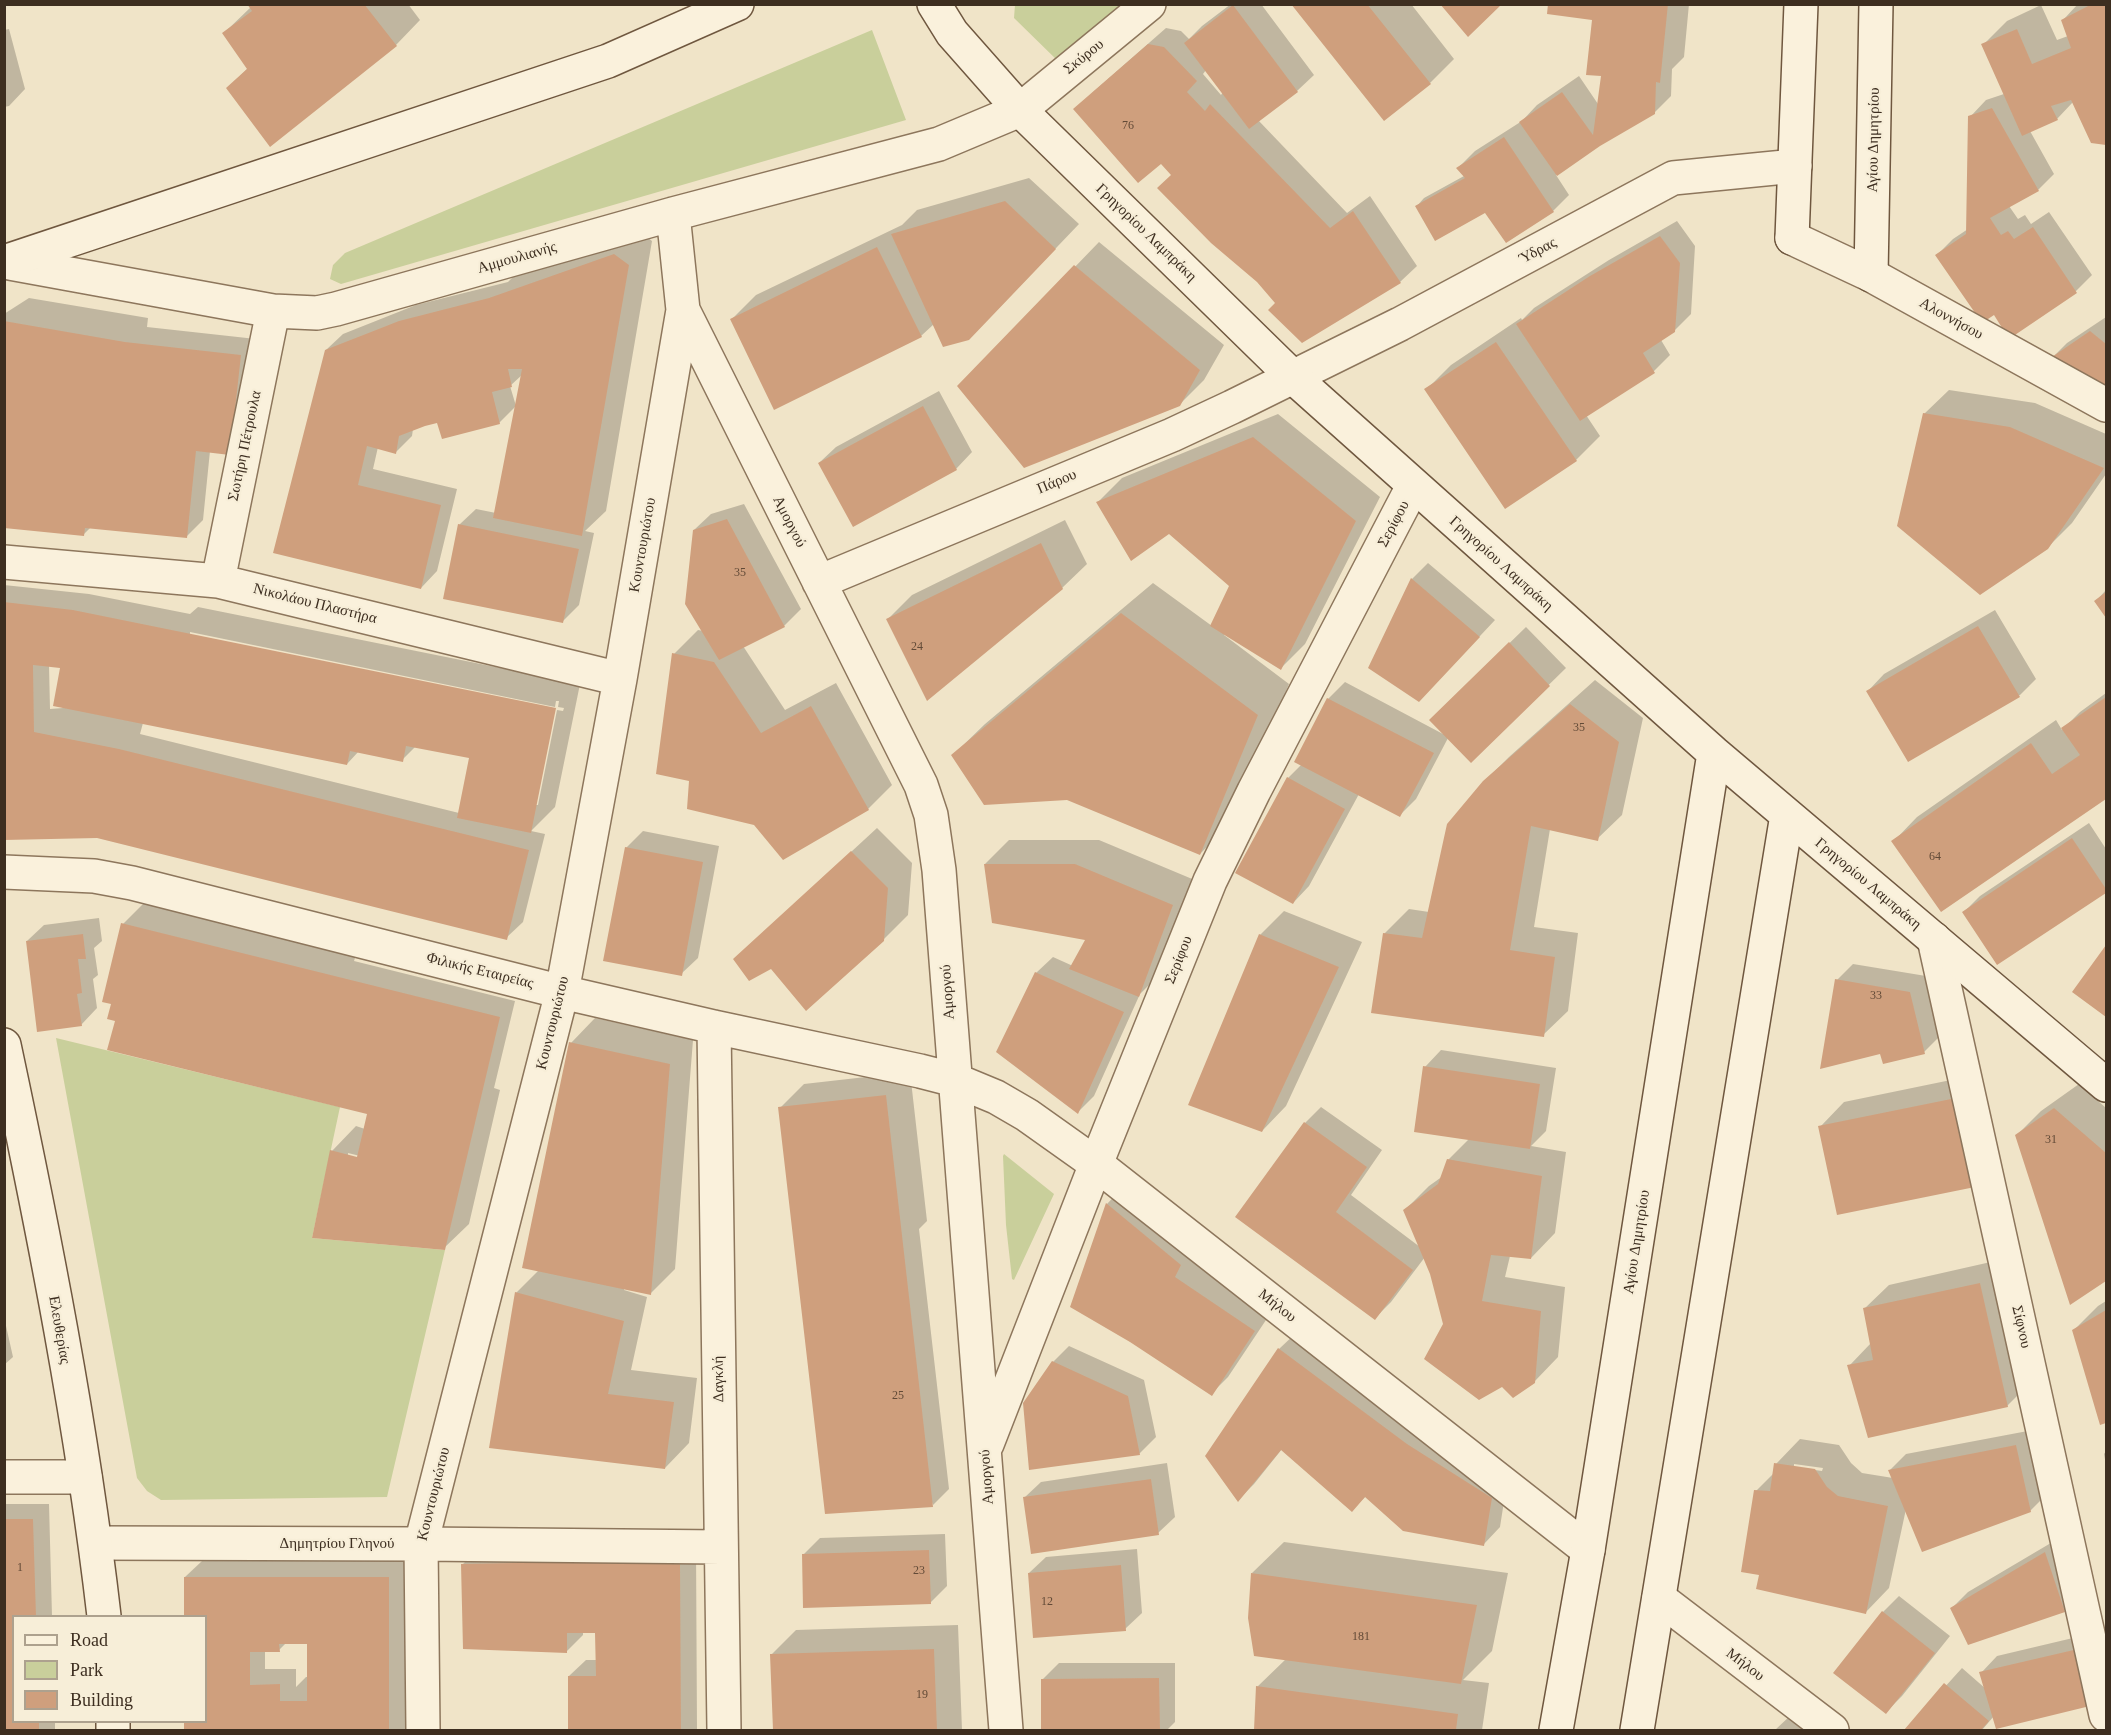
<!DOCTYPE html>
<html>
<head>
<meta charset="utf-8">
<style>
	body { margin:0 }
	#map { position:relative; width:2111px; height:1735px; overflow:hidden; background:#f0e4c8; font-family:"Times New Roman",serif }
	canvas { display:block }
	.frame { position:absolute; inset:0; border:6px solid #3d2e20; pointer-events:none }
	.legend { position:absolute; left:12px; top:1615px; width:195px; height:108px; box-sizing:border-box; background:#f7eed8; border:2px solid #ada18e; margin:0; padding:8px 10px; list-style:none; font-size:18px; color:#3d2e20 }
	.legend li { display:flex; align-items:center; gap:12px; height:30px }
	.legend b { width:30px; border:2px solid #ada18e }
</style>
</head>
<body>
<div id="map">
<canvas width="2111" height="1735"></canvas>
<div class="frame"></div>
<ul class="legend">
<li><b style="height:8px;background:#faf1dc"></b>Road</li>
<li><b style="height:16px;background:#c9cf9b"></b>Park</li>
<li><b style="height:16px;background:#cf9f7d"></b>Building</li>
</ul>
</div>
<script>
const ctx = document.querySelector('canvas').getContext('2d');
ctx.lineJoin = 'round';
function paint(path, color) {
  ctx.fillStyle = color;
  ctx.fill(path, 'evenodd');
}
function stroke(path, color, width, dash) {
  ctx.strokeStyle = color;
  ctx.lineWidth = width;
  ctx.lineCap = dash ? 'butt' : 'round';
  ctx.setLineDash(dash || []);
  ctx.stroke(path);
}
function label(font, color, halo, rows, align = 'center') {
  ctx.font = font + ' "Times New Roman",serif';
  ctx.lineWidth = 4.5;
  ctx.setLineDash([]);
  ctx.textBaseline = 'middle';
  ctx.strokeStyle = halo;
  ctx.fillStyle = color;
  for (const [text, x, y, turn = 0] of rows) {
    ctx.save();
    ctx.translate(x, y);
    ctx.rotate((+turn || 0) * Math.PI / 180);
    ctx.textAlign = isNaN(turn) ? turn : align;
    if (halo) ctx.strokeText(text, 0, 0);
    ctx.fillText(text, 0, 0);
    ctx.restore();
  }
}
paint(new Path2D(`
	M1015,5H1136L1061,64L1014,18Z
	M872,30L906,120L341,284L330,279L333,265L345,253Z
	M56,1038L340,1107L312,1238L445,1250L387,1497L161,1500L147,1491L137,1478Z
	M1004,1154L1054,1194L1014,1280L1012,1279L1006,1225L1003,1156Z`), '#c9cf9b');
paint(new Path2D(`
	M249,4H408L420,20L396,45L270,145L228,88L248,68L224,33L251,7Z
	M1231,4H1261L1314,75L1297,91L1258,120L1347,213L1370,196L1417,266L1400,282L1277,303L1173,175L1092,93L1166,28L1181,31L1189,39L1202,26ZM1206,70L1223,92L1221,95L1203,74Z
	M1293,4H1411L1454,59L1430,83Z
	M1550,4H1689L1684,57L1672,69L1671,96L1654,113L1599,145L1556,175L1569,195L1553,211L1417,206L1424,198L1464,176L1458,168L1475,151L1522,121L1537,105L1579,76L1598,104L1602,75L1594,18Z
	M2078,4H2106V144L2092,142L2073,102L2057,119L2030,131L2054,174L2038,190L2009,206L2018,219L2025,215L2031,224L2049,212L2092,275L2076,291L1994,313L1937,255L1953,239L1968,229L1970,117L1986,100L2004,94L1983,45L2007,21L2041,5L2057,40L2068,36L2063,20Z
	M9,29L25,89L9,106L4,107V30Z
	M1029,178L1079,224L993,314L934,324L921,336L732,319L756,295L902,225L917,210Z
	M1677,221L1695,246L1691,314L1674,331L1661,340L1670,355L1654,371L1586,415L1600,436L1576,460L1426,390L1451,365L1521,318L1522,320L1534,308L1609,260Z
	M639,231L652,241L606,511L585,531L594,533L579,605L562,622L459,525L476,509L496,513L523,374L510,386L516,406L499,423L438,421L413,429L412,436L396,452L378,447L373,469L457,489L437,571L421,588L275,552L326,350L343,334L416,305L508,282L516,274Z
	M1099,242L1224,345L1204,380L1179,405L959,387Z
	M29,298L148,318L147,327L256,339L246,437L210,451L203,520L186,537L91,527L84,534L4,526V314Z
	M2106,317V391L2051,359L2067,343Z
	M1949,390L2035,403L2106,434V474L2072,523L2047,548L1924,414Z
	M939,391L972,452L956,469L819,463L836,447Z
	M1278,414L1380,497L1305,644L1281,668L1225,633L1224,635L1289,684L1231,822L1200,854L1067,799L953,755L985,724L1153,583L1212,626L1231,585L1170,532L1098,502L1122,478Z
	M744,504L801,609L784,626L743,646L785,710L836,683L892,785L868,809L755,823L691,780L674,654L698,630L703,631L694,530L711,514Z
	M1065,520L1087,564L1062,588L888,619L912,595Z
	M1428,563L1495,620L1436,683L1412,579Z
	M4,585L89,594L190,614L198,607L580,684L555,807L531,831L545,834L523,922L506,938L97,837L4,838ZM190,632L555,707L556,701H559L558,707L564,708L563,711L557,710L538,805H535L554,710L190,635ZM49,665L62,667L63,708L50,709ZM143,723L347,764L359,751L402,760L416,746L471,757L459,813L140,734Z
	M2106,590V615L2096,601Z
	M1995,610L2036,679L2020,695L1908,760L1868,691L1884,674Z
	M1526,627L1566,668L1471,761L1448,738L1416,799L1400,815L1359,794L1309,886L1293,903L1288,778L1302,764L1328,699L1345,682L1443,734L1447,704Z
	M1595,680L1643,718L1622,815L1597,839L1550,829L1534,927L1578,933L1568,1011L1543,1035L1384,934L1409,909L1429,912L1484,782L1509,757Z
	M2106,693V797L1941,910L1893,842L1917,817L2056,720L2062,730L2080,712Z
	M2089,823L2106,849V891L1997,963L1964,912L1980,896Z
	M877,828L912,863L908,915L883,940L771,967L735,959Z
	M643,831L719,846L698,958L681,974L626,848Z
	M1009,840H1099L1197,881L1163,971L1140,994L1094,1096L1078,1112L1036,973L1053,957L1073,966L1087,939L985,864Z
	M147,900L357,952L354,961L515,1001L494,1088L500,1090L469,1224L444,1248L332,1151L356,1126L365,1129L370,1109L117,1020L112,1003L123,924ZM348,1153L364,1157V1160L348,1156Z
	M1284,911L1362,942L1286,1106L1262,1131L1260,935Z
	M99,918L102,941L94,948L98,975L93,979L97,1008L81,1025L27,941L44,925Z
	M2106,948V1015L2074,992Z
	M1853,964L1926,976L1940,1036L1924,1052L1837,980Z
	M595,1018L693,1040L675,1269L651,1293L624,1288V1290L647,1297L631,1370L697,1378L689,1443L665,1468L516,1293L539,1270L571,1043Z
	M1441,1050L1556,1068L1546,1131L1531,1146L1566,1152L1555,1233L1531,1258L1510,1256L1505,1277L1565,1287L1558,1357L1534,1382L1445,1324L1432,1274L1425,1257L1391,1302L1375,1318L1237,1217L1305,1123L1321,1107L1382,1150L1351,1195L1420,1247L1405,1210L1429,1186L1443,1176L1448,1160L1469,1139L1425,1067Z
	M910,1072L927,1221L919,1229L949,1489L933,1505L780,1108L804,1084Z
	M1980,1074L1974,1185L1820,1127L1844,1102Z
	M2079,1084L2106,1108V1280L2071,1302L2016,1136L2041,1111Z
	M1123,1187L1197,1248L1190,1260L1270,1314L1228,1377L1211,1394L1131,1341L1072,1306L1107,1204Z
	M2004,1259L2031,1382L2007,1406L1849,1366L1871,1343L1864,1309L1889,1285Z
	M2106,1301V1421L2101,1423L2074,1330L2098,1306Z
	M4,1317L13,1357L4,1365Z
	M1296,1333L1507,1482L1500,1527L1484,1544L1366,1496L1352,1510L1282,1449L1254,1484L1238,1500L1279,1349Z
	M1069,1346L1144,1380L1156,1437L1139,1454L1053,1362Z
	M2033,1430L2047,1494L2030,1511L1906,1509L1889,1588L1865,1613L1761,1574L1756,1491L1775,1472L1776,1464L1800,1439L1839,1445L1851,1463L1862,1473L1893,1478L1890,1470L1906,1454ZM1794,1464L1823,1468L1822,1471L1794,1467Z
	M2106,1451V1465L2104,1454Z
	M1167,1463L1175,1517L1158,1533L1024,1498L1041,1482Z
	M4,1504H49L52,1616H14V1722H55V1730H4Z
	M945,1534L947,1586L931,1602L803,1555L820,1538Z
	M2061,1537L2081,1595L2064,1611L1952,1608L1968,1592Z
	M1284,1542L1508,1573L1492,1651L1463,1680L1489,1683L1482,1730H1256L1257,1687L1286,1659L1252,1573Z
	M696,1546L697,1730H569V1676L586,1660H597V1631H583V1635L566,1652L463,1564L479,1548Z
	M1137,1549L1142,1613L1125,1629L1029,1573L1046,1557Z
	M306,1553H413V1730H186V1722H206V1616H186L185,1577L202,1561H298ZM286,1643H308V1677H306L296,1687V1669H265V1650H279Z
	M1899,1596L1950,1636L1902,1696L1886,1712L1883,1612Z
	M958,1625L962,1730H774L772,1654L796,1630Z
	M2094,1633L2106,1688L1994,1716L1982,1730H1906L1962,1668L1986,1689L1981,1673L1997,1656Z
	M1059,1663H1175V1722L1167,1730H1043L1042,1680Z
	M1791,1715L1811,1730H1775Z`), '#0003');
paint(new Path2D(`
	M247,4H364L397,46L270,147L226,88L247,69L222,33L252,11Z
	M1291,4H1367L1431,84L1384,121Z
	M1440,4H1502L1468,37Z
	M1548,4H1668L1660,83L1656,82L1655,114L1600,146L1557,176L1519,122L1562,92L1593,135L1601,76L1586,75L1592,20L1547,14Z
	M2092,4H2106V145L2091,143L2071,100L2051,106L2058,120L2022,136L1981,44L2017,29L2032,64L2071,48L2061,20Z
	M1233,5L1298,92L1249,129L1184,43Z
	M1148,44L1164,47L1197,81L1187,92L1205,111L1210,104L1330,228L1353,211L1401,283L1302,343L1268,310L1275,303L1257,282L1211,243L1157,188L1171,175L1161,164L1138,183L1073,109Z
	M1992,108L2039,191L1990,218L2001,235L2008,231L2014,239L2033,227L2077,293L2009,339L1994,315L1982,323L1935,255L1966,234L1968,116Z
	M1504,137L1554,212L1506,243L1485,213L1435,241L1415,206L1465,178L1456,168Z
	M1005,201L1056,249L969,340L943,347L891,234Z
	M1660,236L1680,263L1675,332L1643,353L1655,373L1580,421L1516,324L1590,276Z
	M877,247L922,337L774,410L730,319Z
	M614,254L629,265L582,536L493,518L522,369H508L512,387L492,392L500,424L442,439L437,423L425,426L399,436L396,454L367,446L358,485L441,505L421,589L273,553L325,350L399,321L489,298Z
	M1074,265L1200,370L1180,406L1024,468L957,386Z
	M4,321L125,342L241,355L230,455L196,451L187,538L85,528L84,536L4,528Z
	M2090,331L2106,344V393L2049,359Z
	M1496,342L1577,461L1505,509L1424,389Z
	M923,406L957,470L853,527L818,463Z
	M1923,413L2010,427L2104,468L2048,549L1980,595L1897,526Z
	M1253,437L1356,521L1281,670L1210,626L1229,586L1169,534L1131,561L1096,502Z
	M727,519L785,627L719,660L685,604L693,530Z
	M458,524L579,549L563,623L443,599Z
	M1041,543L1063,589L927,701L886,619Z
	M1411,578L1480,637L1419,702L1368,668Z
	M2106,592V618L2094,601Z
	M4,602L73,610L556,708L531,833L457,818L469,758L406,746L403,762L350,751L347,765L53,706L60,668L33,665L34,732L119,749L529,850L507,940L97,838L4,840Z
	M1121,613L1258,715L1200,855L1067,800L984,805L951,755Z
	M1978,626L2020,697L1908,762L1866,691Z
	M1509,642L1550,686L1471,763L1429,720Z
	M672,653L714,662L761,733L811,706L869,810L783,860L754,825L687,809L689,781L656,774Z
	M2106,697V799L1941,912L1891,841L2031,743L2052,774L2080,755L2061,728Z
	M1327,698L1434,753L1400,817L1294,762Z
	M1570,704L1619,742L1598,841L1531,826L1510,950L1555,957L1544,1037L1371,1013L1383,933L1422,938L1447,824L1483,781Z
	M1287,777L1345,809L1293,904L1235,873Z
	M2072,838L2106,889V893L1997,965L1962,912Z
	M625,847L703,862L682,976L603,961Z
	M851,851L888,888L884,941L806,1011L771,969L749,981L733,959Z
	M984,864H1075L1173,905L1139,997L1069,969L1085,940L992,923Z
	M121,923L500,1017L445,1250L312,1238L330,1150L357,1157L367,1114L107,1050L115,1021L107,1019L111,1004L102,1002Z
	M83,934L86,959H78L82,993L77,994L82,1026L37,1032L26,941Z
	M1259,934L1339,967L1262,1132L1188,1105Z
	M2106,945V1017L2072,992Z
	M1035,972L1124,1012L1078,1114L996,1052Z
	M1835,979L1910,992L1925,1054L1883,1064L1880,1054L1820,1069Z
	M569,1042L670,1064L651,1295L522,1268Z
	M1423,1066L1540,1084L1530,1149L1414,1132Z
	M886,1095L933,1507L825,1514L778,1107Z
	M1956,1098L1975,1187L1837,1215L1818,1126Z
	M2054,1108L2106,1153V1281L2070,1305L2015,1135Z
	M1304,1122L1367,1167L1336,1212L1413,1270L1375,1320L1235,1217Z
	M1447,1159L1542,1176L1531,1259L1491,1255L1482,1301L1541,1311L1535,1383L1513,1398L1502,1387L1479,1400L1424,1359L1443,1324L1430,1274L1403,1210L1438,1184Z
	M1106,1203L1181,1265L1175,1277L1255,1331L1212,1396L1130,1342L1070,1307Z
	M1980,1283L2008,1407L1868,1438L1847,1365L1873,1360L1863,1308Z
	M515,1292L624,1321L608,1394L674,1402L665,1469L489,1448Z
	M2106,1310V1423L2100,1425L2072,1330Z
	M1278,1348L1407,1444L1492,1498L1484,1546L1403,1531L1365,1497L1352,1512L1281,1450L1238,1502L1205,1456Z
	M1052,1361L1128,1396L1140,1455L1029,1470L1023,1403Z
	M2016,1445L2031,1512L1922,1552L1888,1470Z
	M1774,1463L1815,1469L1827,1487L1838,1496L1888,1506L1866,1614L1756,1589L1759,1575L1741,1572L1754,1490L1770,1491Z
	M1151,1479L1159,1535L1031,1554L1023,1497Z
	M4,1519H33L36,1616H14V1722H39V1730H4Z
	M929,1550L931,1604L803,1608L802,1554Z
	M2045,1552L2065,1612L1968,1645L1950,1608Z
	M566,1562H680L681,1730H568V1676H596L595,1633H567V1653L463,1649L461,1564Z
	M1121,1565L1126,1631L1033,1638L1028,1573Z
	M1251,1573L1477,1605L1461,1684L1254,1656L1248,1618Z
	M184,1577H389V1730H184V1722H206V1616H184ZM279,1644H307V1701H280V1684L250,1685V1652H280Z
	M1882,1611L1935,1653L1886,1714L1833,1673Z
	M934,1649L937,1730H773L770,1654Z
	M2078,1649L2090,1706L1996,1729L1979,1672Z
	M1159,1678L1160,1730H1041V1679Z
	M1944,1683L1989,1721L1981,1730H1904Z
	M1256,1686L1458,1714L1456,1730H1254Z`), '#cf9f7d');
const street = new Path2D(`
	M1792,238L1871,275L2106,405
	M4,262L273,311L317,313L336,309L673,214L939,144L1020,110L1149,4
	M683,310L921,785L931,815L939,870L1006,1730
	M4,562L218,581L620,679
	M218,581L273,311
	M819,582L1172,435L1232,407L1400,324L1673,178L1795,166
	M4,872L94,876L132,883L562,992L714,1027L920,1071L955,1080L996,1097L1027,1115L1096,1164L1588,1550
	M1934,939L2106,1715
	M714,1027L724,1730
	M987,1444L1096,1164L1210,881L1254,791L1413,486
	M4,1477H85
	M96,1543L421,1544L721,1547
	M1659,1598L1832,1730
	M423,1730L421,1544L562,992L620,679L683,310L673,214`);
const secondary = new Path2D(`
	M934,4L952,33L1020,110L1293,377L1714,753L2106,1085
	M1792,238L1801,4
	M4,262L608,61L737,4
	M1871,275L1876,4
	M4,1045C44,1233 82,1426 104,1616
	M113,1722V1730
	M1556,1730L1588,1550L1714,753
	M1637,1730L1787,815`);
stroke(street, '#8d765c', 36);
stroke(secondary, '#6f573f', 36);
stroke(street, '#faf1dc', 33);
stroke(secondary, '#faf1dc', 33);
label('12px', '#624a37', null, [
	["76",1128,126],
	["35",740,573],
	["24",917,647],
	["35",1579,728],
	["64",1935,857],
	["33",1876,996],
	["31",2051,1140],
	["25",898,1396],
	["1",20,1568],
	["23",919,1571],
	["12",1047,1602],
	["181",1361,1637],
	["19",922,1695]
]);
label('15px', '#3d2e20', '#f7eed8', [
	["Σκύρου",1084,57,-39],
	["Αγίου Δημητρίου",1874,140,-89],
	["Γρηγορίου Λαμπράκη",1146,233,44],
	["Ύδρας",1538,251,-28],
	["Αμμουλιανής",517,258,-16],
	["Αλοννήσου",1951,319,29],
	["Σωτήρη Πέτρουλα",245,446,-78],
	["Πάρου",1057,482,-23],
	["Αμοργού",789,522,63],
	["Σερίφου",1394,524,-62],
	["Κουντουριώτου",643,545,-80],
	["Γρηγορίου Λαμπράκη",1501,564,42],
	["Νικολάου Πλαστήρα",315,604,14],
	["Γρηγορίου Λαμπράκη",1868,884,40],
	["Σερίφου",1179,960,-68],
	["Φιλικής Εταιρείας",480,971,14],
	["Αμοργού",948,992,-94],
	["Κουντουριώτου",553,1023,-76],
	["Αγίου Δημητρίου",1637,1242,-81],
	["Μήλου",1277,1306,38],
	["Σίφνου",2021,1327,77],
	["Ελευθερίας",59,1330,80],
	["Δαγκλή",719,1379,-91],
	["Αμοργού",987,1477,-94],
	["Κουντουριώτου",434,1494,-76],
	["Δημητρίου Γληνού",337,1544],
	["Μήλου",1745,1665,37]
]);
</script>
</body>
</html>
